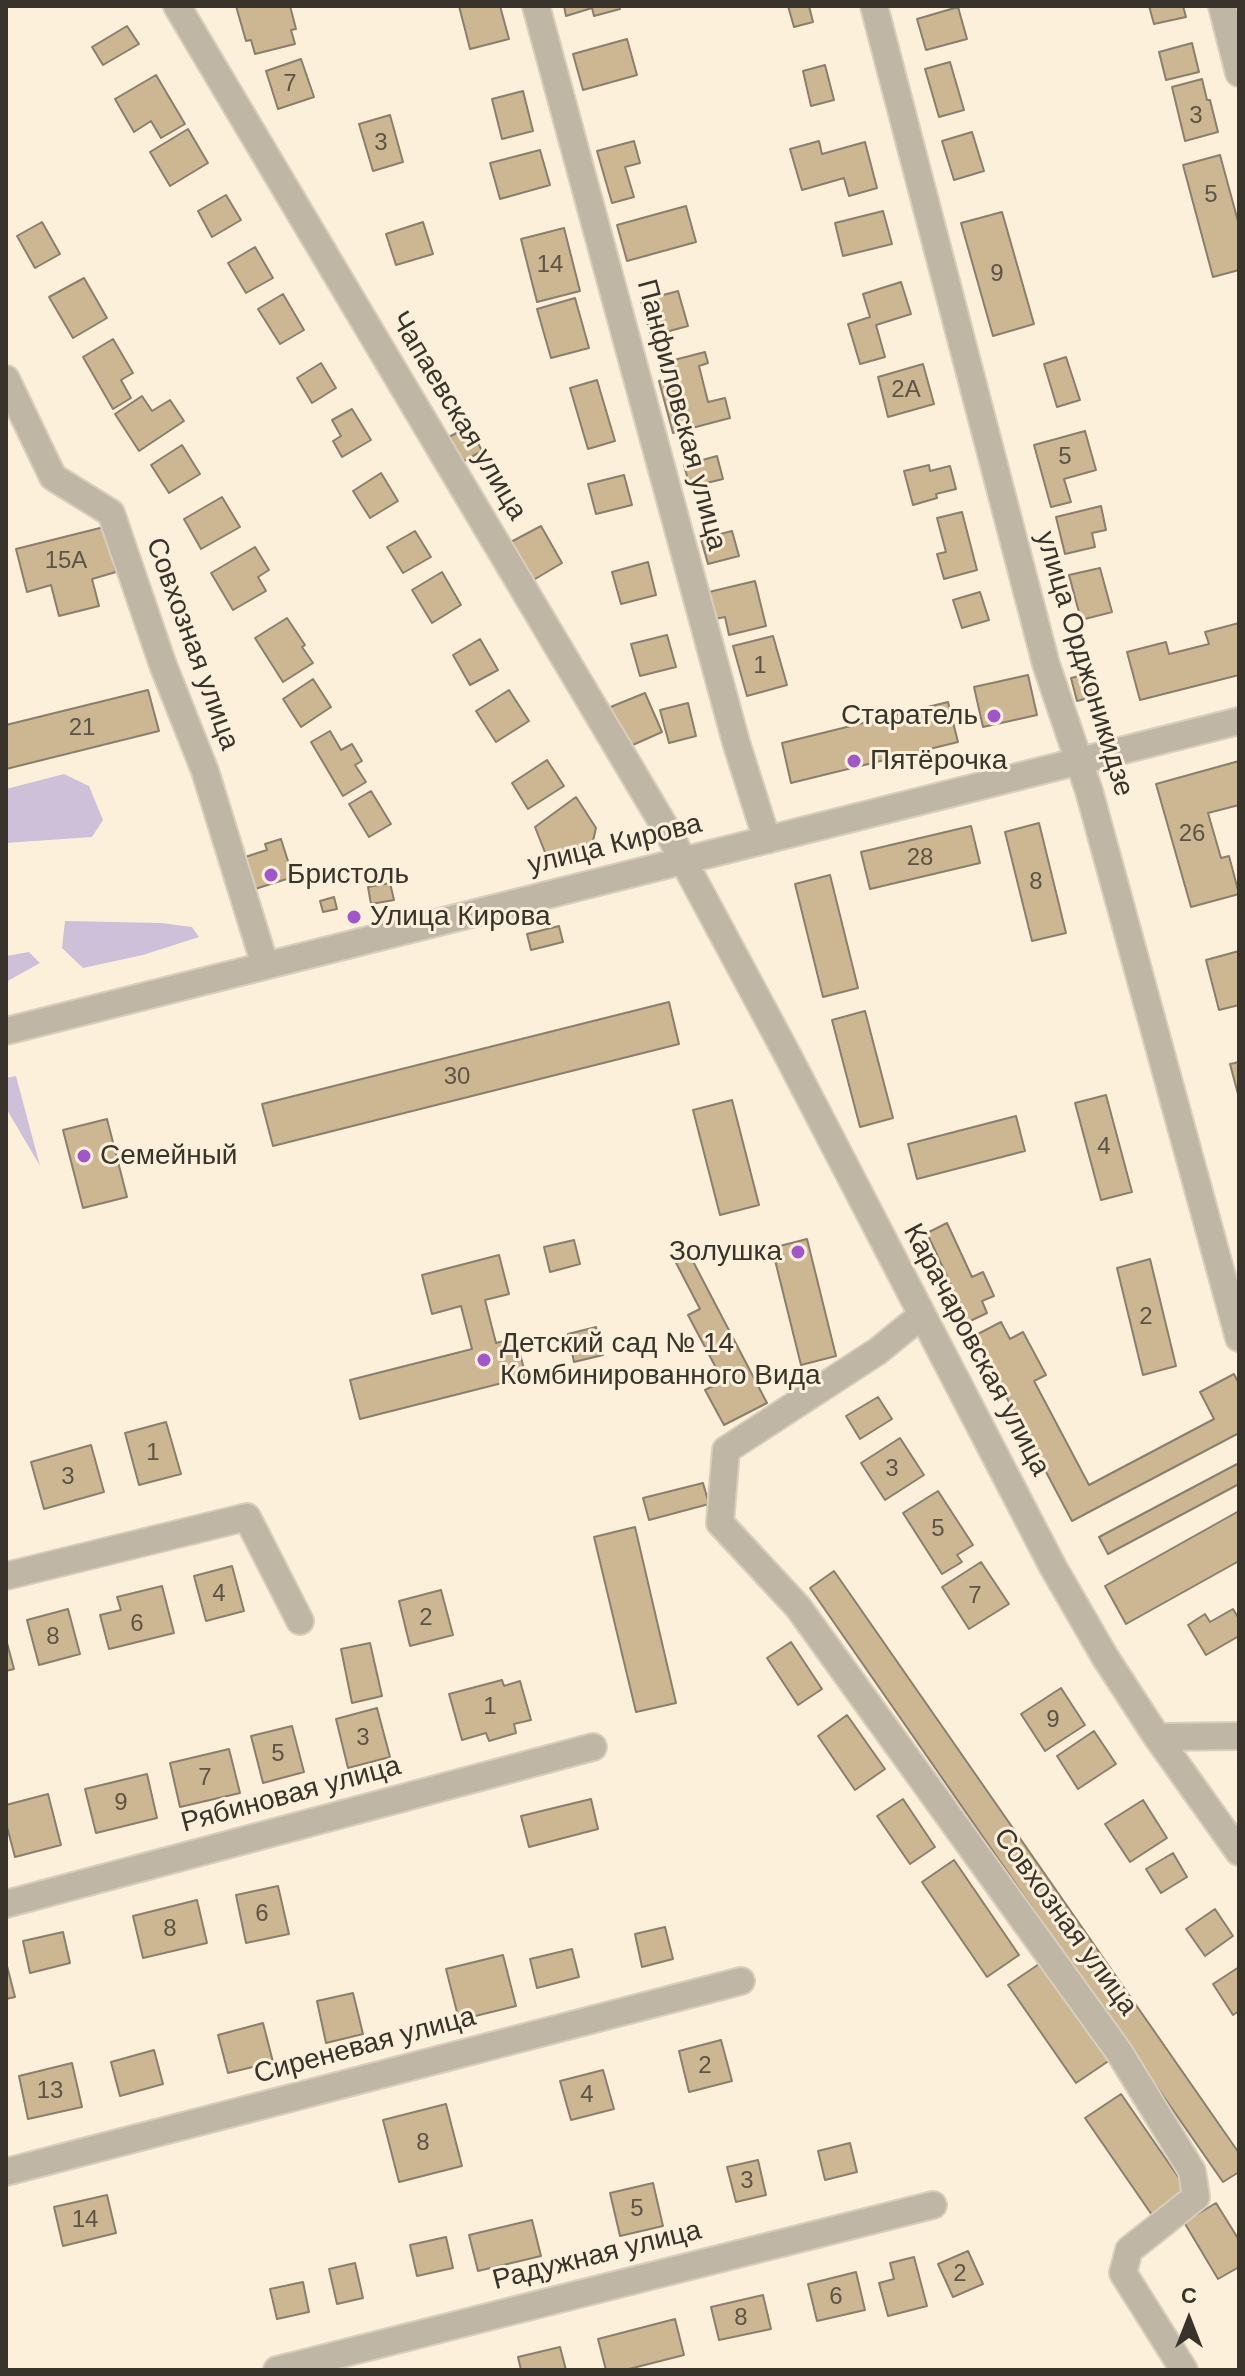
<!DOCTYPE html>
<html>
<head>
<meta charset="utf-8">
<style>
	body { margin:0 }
	#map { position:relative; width:1245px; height:2376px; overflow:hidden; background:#fcf0db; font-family:Helvetica,sans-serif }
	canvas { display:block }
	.frame { position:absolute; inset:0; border:8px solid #38332b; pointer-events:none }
	.north { position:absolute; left:1149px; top:2280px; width:80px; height:80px; -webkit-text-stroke:6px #fcf0db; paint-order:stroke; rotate:0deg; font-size:22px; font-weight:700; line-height:32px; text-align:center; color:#38332b }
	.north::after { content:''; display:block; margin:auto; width:28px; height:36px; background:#38332b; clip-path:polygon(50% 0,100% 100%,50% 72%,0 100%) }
</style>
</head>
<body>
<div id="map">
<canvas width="1245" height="2376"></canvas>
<div class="frame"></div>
<div class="north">С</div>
</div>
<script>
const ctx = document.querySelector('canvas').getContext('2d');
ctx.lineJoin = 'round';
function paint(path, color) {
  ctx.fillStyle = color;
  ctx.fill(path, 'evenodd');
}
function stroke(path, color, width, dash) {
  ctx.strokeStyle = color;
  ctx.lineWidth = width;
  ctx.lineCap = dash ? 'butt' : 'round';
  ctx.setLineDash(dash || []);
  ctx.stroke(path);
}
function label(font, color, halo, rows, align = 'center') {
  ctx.font = font + ' Helvetica,sans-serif';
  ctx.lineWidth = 6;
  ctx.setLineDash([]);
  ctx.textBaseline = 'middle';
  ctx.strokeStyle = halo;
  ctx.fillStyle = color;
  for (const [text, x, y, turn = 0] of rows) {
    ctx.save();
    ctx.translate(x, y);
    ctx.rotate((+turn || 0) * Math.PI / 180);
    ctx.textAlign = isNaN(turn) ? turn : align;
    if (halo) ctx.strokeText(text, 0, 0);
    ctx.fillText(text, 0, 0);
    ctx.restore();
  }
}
paint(new Path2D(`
	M64,774L89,786L103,820L92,837L6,843V789Z
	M65,921L161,923L192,927L199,937L143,955L83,968L62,948Z
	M29,952L40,963L6,982V956Z
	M16,1076L40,1166L6,1108V1078Z`), '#cfc0d9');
const building = new Path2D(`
	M236,6H290L296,29L291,30L295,44L255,54L251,40L246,41Z
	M459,6H500L509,39L470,49Z
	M564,6H619L620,9L594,16L592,8L566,16Z
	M788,6H809L813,22L794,27Z
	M1149,6H1183L1186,17L1154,24Z
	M958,7L967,39L926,50L917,19Z
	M127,26L139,44L103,65L92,47Z
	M627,39L637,75L583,90L573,54Z
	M1192,43L1199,72L1166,80L1159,52Z
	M301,59L314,97L278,109L266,71Z
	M950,62L964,110L939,117L925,69Z
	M825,65L834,100L811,106L803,71Z
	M156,75L185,124L161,138L151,121L134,132L115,99Z
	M1202,79L1207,100H1210L1218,132L1185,141L1172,87Z
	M523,91L533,131L502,139L492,99Z
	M390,115L403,162L373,171L359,124Z
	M188,129L208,163L170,186L150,152Z
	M972,132L984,171L954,180L942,141Z
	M634,141L640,163L625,167L634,197L612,203L597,151Z
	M819,141L822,154L865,142L877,188L849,196L844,178L802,190L790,149Z
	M540,150L550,185L500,199L490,163Z
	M1220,155L1239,225V270L1213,277L1183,165Z
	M226,195L241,220L212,237L198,211Z
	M686,206L696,242L627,261L617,225Z
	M883,211L892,244L843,256L835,223Z
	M1002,212L1034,324L993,336L961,223Z
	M42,222L60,254L35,268L17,236Z
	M423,222L433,254L396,265L386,234Z
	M564,228L580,291L537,302L521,239Z
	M255,247L273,278L246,293L228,263Z
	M84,278L107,318L73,338L49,297Z
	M901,282L911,314L876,325L885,357L860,364L848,324L870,317L863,294Z
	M678,291L688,326L651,336L641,301Z
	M283,294L304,330L280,344L258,309Z
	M575,298L589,348L551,358L537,309Z
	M113,339L133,373L121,380L131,398L113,409L83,357Z
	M705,352L708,363L699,366L708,402L725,398L730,418L673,433L659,381L678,376L674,360Z
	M1066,357L1080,400L1057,407L1044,364Z
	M321,363L336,388L312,403L297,378Z
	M923,364L934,404L888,417L878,377Z
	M597,380L615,441L588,449L570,388Z
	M142,396L152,411L170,400L184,421L139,451L115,414Z
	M352,409L371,440L342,457L333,441L341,436L332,420Z
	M462,430L467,439L474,435L482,451L462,462L449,437Z
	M1085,431L1096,470L1064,479L1071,502L1051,507L1034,445Z
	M182,445L200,474L169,493L151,465Z
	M717,456L723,479L690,487L684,465Z
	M929,465L930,471L950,466L956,489L936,494L937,498L913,505L904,471Z
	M381,473L398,501L370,518L353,491Z
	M624,475L632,505L596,514L588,484Z
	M222,497L240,527L201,549L184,519Z
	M1101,506L1106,530L1092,533L1095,547L1065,554L1056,517Z
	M962,512L977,570L944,579L937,554L946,552L937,518Z
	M541,526L562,563L530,582L509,543Z
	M104,527L116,572L92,579L99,606L59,616L51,585L27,592L16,549Z
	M415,531L431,557L403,573L387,547Z
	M732,531L739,556L708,564L701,539Z
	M255,547L269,570L258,577L266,591L233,610L211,573Z
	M648,562L656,595L621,604L612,572Z
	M1100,568L1112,612L1081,620L1069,575Z
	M442,572L461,605L432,623L412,590Z
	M755,581L766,626L729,635L725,617L715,619L709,592Z
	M980,592L989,620L962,628L953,600Z
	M287,618L305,645L302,647L313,663L283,682L255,638Z
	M1239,623V675L1140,700L1127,652L1166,642L1169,654L1209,644L1205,632Z
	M667,635L676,667L640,676L631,644Z
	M773,636L787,685L747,696L733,646Z
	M480,639L498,670L470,685L453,655Z
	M1087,674L1093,697L1077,701L1071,678Z
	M1028,675L1037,715L983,727L974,687Z
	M313,679L331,707L301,727L283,699Z
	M148,690L159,731L6,769V725Z
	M509,690L529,721L496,742L476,711Z
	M645,693L662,732L626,748L608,708Z
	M948,702L958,742L791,783L782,743Z
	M688,703L696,736L669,743L660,710Z
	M330,731L341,750L352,744L362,761L355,765L366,782L343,796L311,742Z
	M547,760L564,786L528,809L512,783Z
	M1239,761V805L1208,813L1221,858L1229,856L1239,894L1191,907L1156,784Z
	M371,791L391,824L369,837L349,804Z
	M576,797L596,828L592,845L548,860L535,827Z
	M1039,823L1066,933L1032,941L1005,832Z
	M971,826L980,863L870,889L861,852Z
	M281,839L293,877L255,889L245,857L267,850L265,844Z
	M830,875L858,988L823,997L795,884Z
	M390,883L394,900L371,904L368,887Z
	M334,897L337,909L323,912L320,901Z
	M559,926L563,942L531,950L527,934Z
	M1239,951V1005L1219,1010L1206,960Z
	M669,1002L679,1044L273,1146L262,1104Z
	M865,1011L893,1118L860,1127L832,1020Z
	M1239,1062V1098L1230,1064Z
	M1106,1095L1132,1192L1101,1200L1075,1103Z
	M732,1100L759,1205L720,1215L693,1110Z
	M1016,1116L1025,1151L917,1179L908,1144Z
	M107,1119L127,1197L83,1208L63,1130Z
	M947,1223L972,1277L983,1272L994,1296L982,1301L987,1313L968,1322L927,1233Z
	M807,1239L836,1356L801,1365L772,1248Z
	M574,1240L580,1264L550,1272L544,1247Z
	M686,1248L767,1403L724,1425L705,1390L723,1381L688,1315L700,1309L672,1255Z
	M499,1255L509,1294L485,1300L496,1343L516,1338L526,1377L360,1419L350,1380L472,1349L461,1306L432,1314L422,1275Z
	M1150,1259L1176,1366L1143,1375L1117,1268Z
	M1001,1322L1010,1339L1023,1332L1046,1375L1034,1381L1089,1485L1214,1419L1200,1392L1234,1374L1239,1384V1433L1072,1521L974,1336Z
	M596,1327L603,1355L574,1362L568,1334Z
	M878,1397L892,1419L860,1439L846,1416Z
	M166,1422L181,1474L139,1485L125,1433Z
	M900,1438L924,1475L885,1500L861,1463Z
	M91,1445L104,1492L44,1509L31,1462Z
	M1239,1463V1484L1108,1554L1099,1537Z
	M703,1483L709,1504L649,1520L643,1498Z
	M938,1491L973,1545L957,1555L962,1562L942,1574L903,1513Z
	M1239,1511V1561L1126,1624L1105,1586Z
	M635,1527L676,1703L636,1712L594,1537Z
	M981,1562L1009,1604L969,1629L942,1587Z
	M232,1566L244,1611L206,1621L194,1576Z
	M834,1571L1239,2153V2172L1223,2182L810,1588Z
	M162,1586L174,1633L109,1649L100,1615L121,1610L117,1597Z
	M441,1590L453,1635L410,1646L399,1601Z
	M68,1609L80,1654L39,1665L27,1620Z
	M1233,1609L1239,1619V1636L1206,1655L1188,1625L1205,1614L1210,1622Z
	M6,1639L14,1669L6,1671Z
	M791,1642L822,1689L798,1705L767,1658Z
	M370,1643L382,1696L352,1703L341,1649Z
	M502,1680L504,1686L520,1681L531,1720L514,1724L516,1733L489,1741L486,1733L462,1740L449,1694Z
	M1061,1688L1085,1725L1045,1751L1021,1714Z
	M377,1708L390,1757L348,1768L336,1719Z
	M847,1715L885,1769L855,1790L818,1736Z
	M292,1726L304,1772L263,1783L251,1736Z
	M1094,1731L1116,1764L1078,1789L1057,1756Z
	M229,1749L240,1793L180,1807L170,1763Z
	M147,1774L157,1818L96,1833L85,1789Z
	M48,1794L61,1845L15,1857L6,1823V1805Z
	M591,1799L598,1829L529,1847L521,1816Z
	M903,1799L935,1847L910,1864L877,1816Z
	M1143,1800L1167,1838L1130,1862L1105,1824Z
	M1173,1853L1187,1877L1161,1893L1146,1869Z
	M954,1860L1019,1955L987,1977L922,1882Z
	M278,1886L289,1934L246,1943L236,1895Z
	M197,1900L207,1943L143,1958L133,1916Z
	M1215,1909L1233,1936L1205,1956L1186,1929Z
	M665,1927L673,1959L642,1967L635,1934Z
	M63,1932L70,1963L30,1973L23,1941Z
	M572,1949L579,1977L537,1988L530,1959Z
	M503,1955L516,2006L459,2020L446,1969Z
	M6,1962L15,1997L6,1999Z
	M1042,1962L1110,2060L1076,2083L1008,1985Z
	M1239,1967V2011L1233,2015L1213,1984Z
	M353,1993L363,2034L326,2043L317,2001Z
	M263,2023L273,2062L228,2073L218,2035Z
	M721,2040L732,2081L689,2092L679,2051Z
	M154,2050L163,2084L120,2096L111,2062Z
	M72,2063L82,2107L28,2119L19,2076Z
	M603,2070L614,2109L571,2120L560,2081Z
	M1121,2094L1188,2191L1152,2215L1085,2118Z
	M446,2104L462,2166L399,2182L383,2120Z
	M850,2143L857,2172L825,2180L818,2151Z
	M758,2160L766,2195L736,2202L727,2167Z
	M653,2183L663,2226L620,2236L610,2193Z
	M107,2195L116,2233L63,2246L54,2207Z
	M1216,2203L1239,2240V2267L1218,2279L1184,2222Z
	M532,2220L541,2256L478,2271L469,2235Z
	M446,2237L453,2268L417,2276L410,2245Z
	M968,2251L983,2284L953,2297L938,2264Z
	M914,2257L927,2306L888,2316L879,2283L894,2279L890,2263Z
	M355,2263L363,2298L337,2304L329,2269Z
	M856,2272L865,2310L817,2321L808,2284Z
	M303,2282L309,2312L277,2319L270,2289Z
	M763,2295L771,2329L719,2340L711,2307Z
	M675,2319L684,2355L625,2370H606L598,2339Z
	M560,2347L566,2370H521L518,2357Z`);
paint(building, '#cdb792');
stroke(building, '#8a7f6d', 2);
const minor = new Path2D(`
	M177,6L668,832L787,1054L1053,1567L1105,1657L1157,1737L1239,1852
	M536,6L736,742L767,840
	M874,6L1046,664L1089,791L1239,1338
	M1222,6L1239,73
	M6,379L53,477L111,513L163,665L205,771L265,965
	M6,1031L1239,721
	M922,1315L878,1351L726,1450L720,1523L798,1607L1119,2052L1192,2171L1196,2197L1129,2250L1123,2273L1184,2370
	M6,1576L247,1517L300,1621
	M1157,1737L1239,1736
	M6,1904L593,1747
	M6,2172L741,1981
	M277,2370L933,2205`);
stroke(minor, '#d9cebb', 30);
stroke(minor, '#bfb6a5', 26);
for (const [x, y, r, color] of [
	[994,716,8,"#a157ca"],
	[854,761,8,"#a157ca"],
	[271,875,8,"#a157ca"],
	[354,917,8,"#a157ca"],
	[84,1156,8,"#a157ca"],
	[798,1252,8,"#a157ca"],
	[484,1360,8,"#a157ca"]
]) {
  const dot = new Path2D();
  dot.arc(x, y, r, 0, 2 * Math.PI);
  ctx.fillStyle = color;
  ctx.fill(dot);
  stroke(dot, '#fcf0db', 3);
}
label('24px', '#5d5445', null, [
	["7",290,84],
	["3",1196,116],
	["3",381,143],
	["5",1211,195],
	["14",550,265],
	["9",997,274],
	["2А",906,390],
	["5",1065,457],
	["15А",66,561],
	["1",760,666],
	["21",82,728],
	["26",1192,834],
	["28",920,858],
	["8",1036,882],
	["30",457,1077],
	["4",1104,1147],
	["2",1146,1317],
	["1",153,1453],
	["3",892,1469],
	["3",68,1477],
	["5",938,1529],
	["4",219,1594],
	["7",975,1596],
	["2",426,1618],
	["6",137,1624],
	["8",53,1637],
	["1",490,1707],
	["9",1053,1720],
	["3",363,1738],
	["5",278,1754],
	["7",205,1778],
	["9",121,1803],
	["6",262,1914],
	["8",170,1929],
	["2",705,2066],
	["13",50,2091],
	["4",587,2095],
	["8",423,2143],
	["3",747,2181],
	["5",637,2209],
	["14",85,2220],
	["2",960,2274],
	["6",836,2297],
	["8",741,2318]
]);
label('28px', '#38332b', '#fcf0db', [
	["Панфиловская улица",681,415,75],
	["Чапаевская улица",458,416,59],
	["Совхозная улица",192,644,70],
	["улица Орджоникидзе",1084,664,73],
	["улица Кирова",615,845,-14],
	["Карачаровская улица",976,1350,62],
	["Рябиновая улица",291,1795,-15],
	["Совхозная улица",1065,1922,54],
	["Сиреневая улица",365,2046,-15],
	["Радужная улица",597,2256,-14]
]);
label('28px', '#38332b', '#fcf0db', [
	["Старатель",978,716,"right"],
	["Пятёрочка",870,761],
	["Бристоль",287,875],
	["Улица Кирова",370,917],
	["Семейный",100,1156],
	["Золушка",782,1252,"right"],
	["Детский сад № 14",500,1344],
	["Комбинированного Вида",500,1376]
], 'left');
</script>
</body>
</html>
